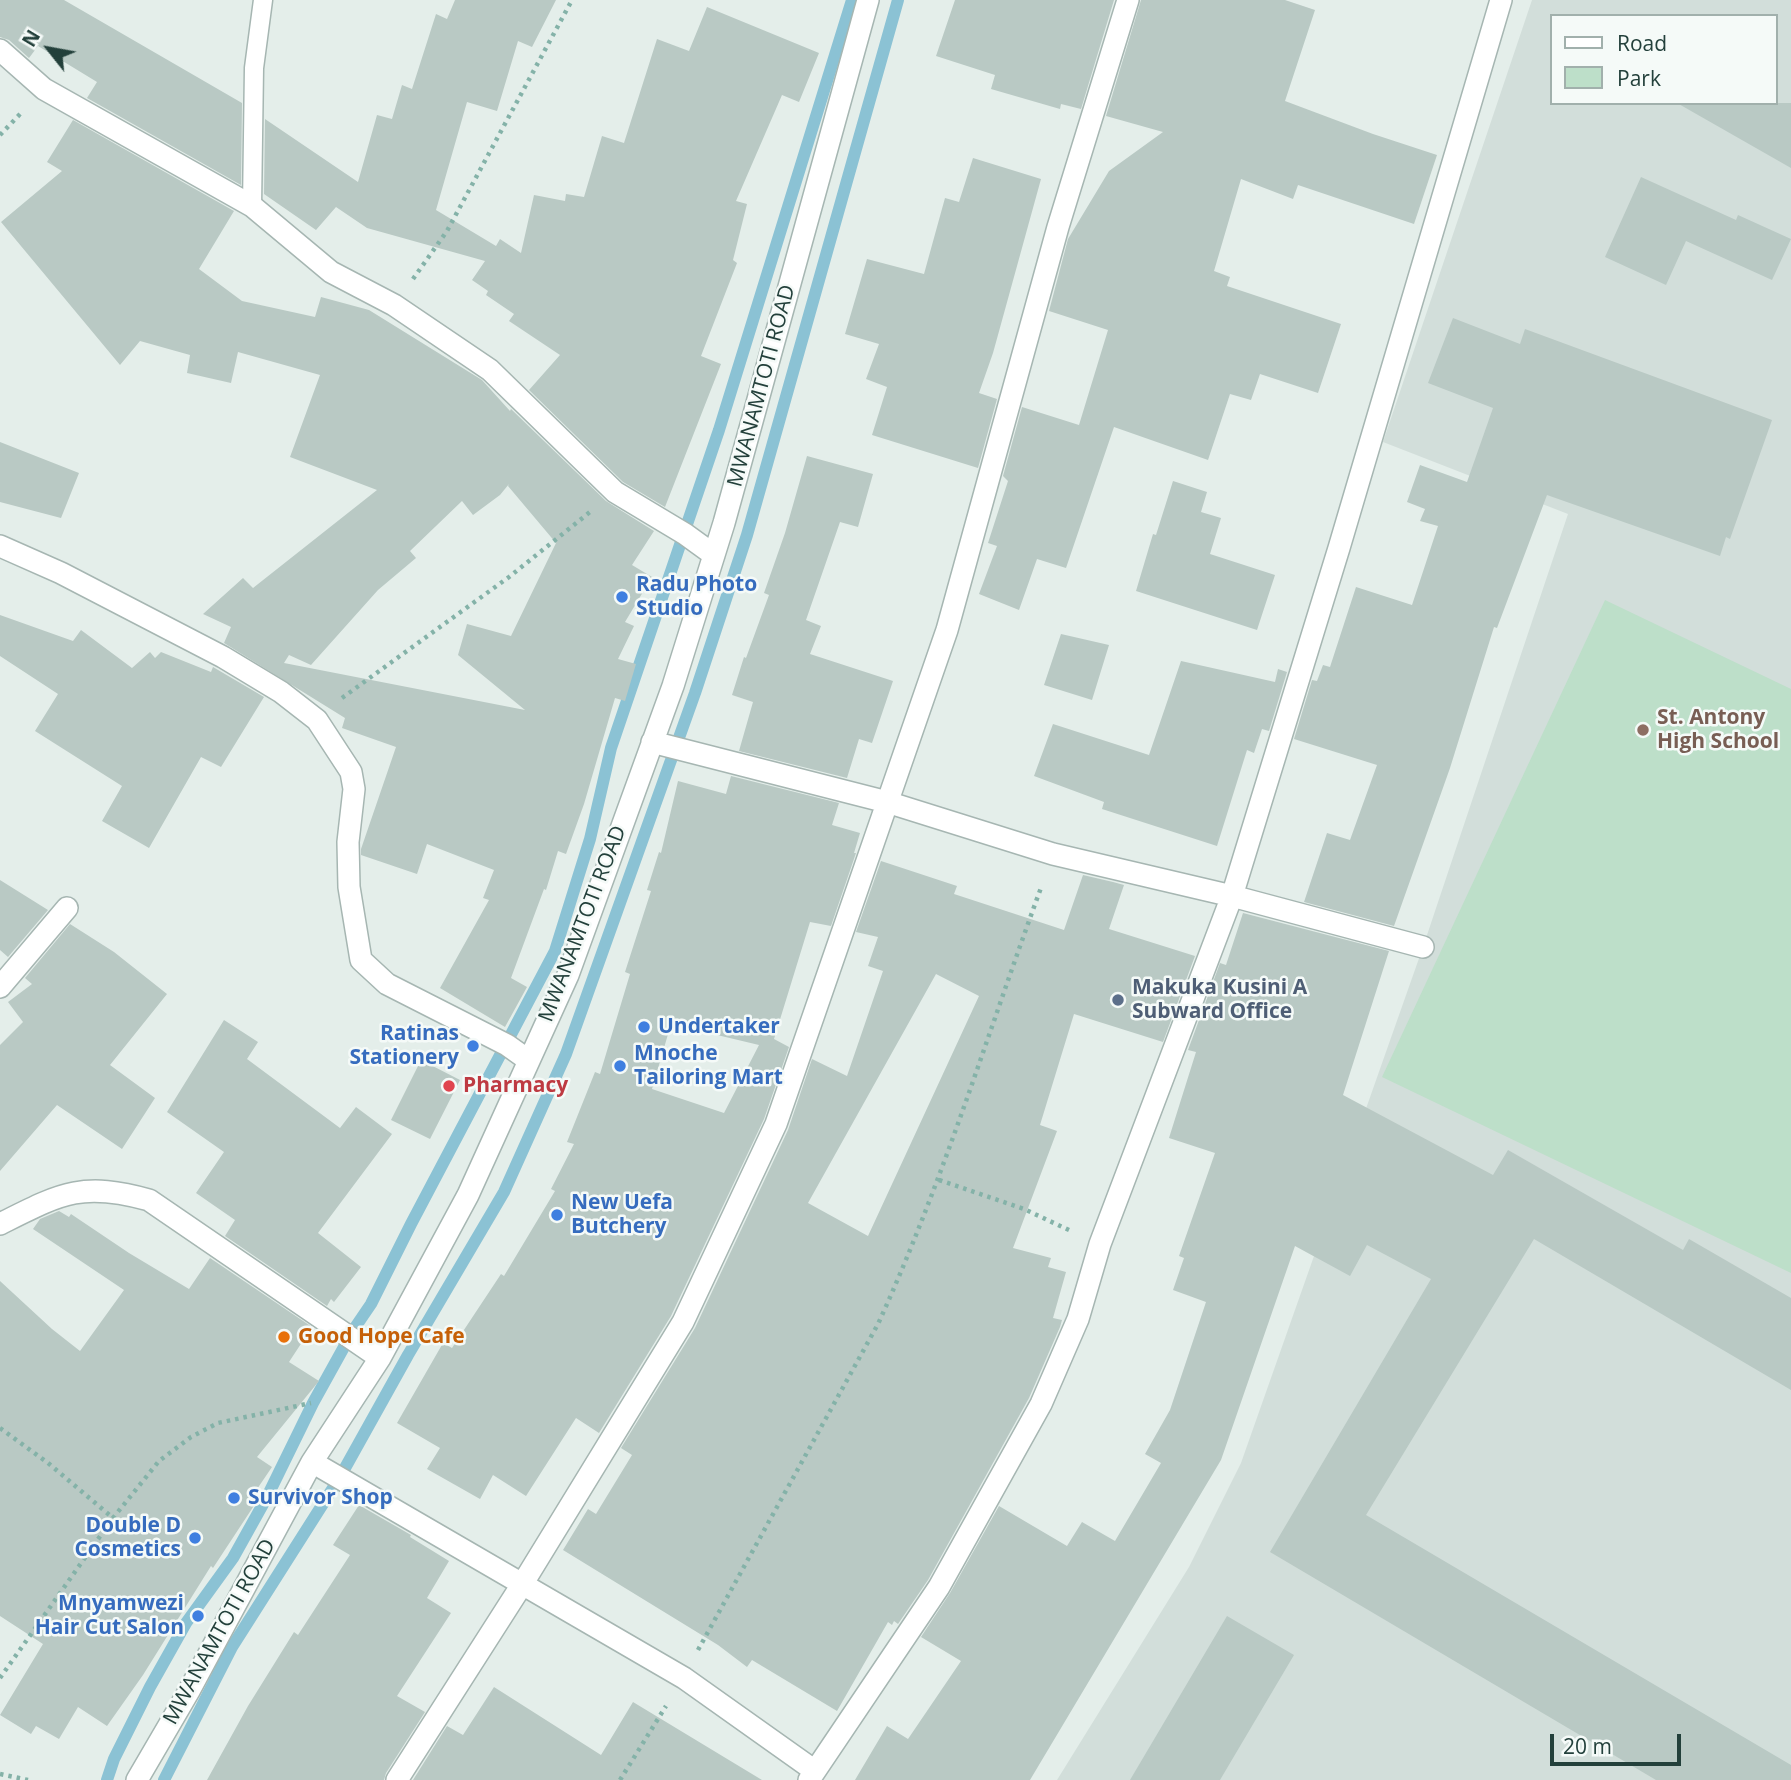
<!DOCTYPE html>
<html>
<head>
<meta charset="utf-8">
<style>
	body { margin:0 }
	#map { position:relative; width:1791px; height:1780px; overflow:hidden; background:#e4eeea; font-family:"Open Sans",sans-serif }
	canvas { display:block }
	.legend { position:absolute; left:1550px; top:14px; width:228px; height:91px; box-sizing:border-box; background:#f5faf8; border:2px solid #a1b0ac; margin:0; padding:9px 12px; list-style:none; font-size:21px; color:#23403b }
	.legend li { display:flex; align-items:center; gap:14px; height:35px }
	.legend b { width:35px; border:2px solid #a1b0ac }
	.north { position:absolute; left:14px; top:14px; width:70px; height:70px; -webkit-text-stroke:5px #f5faf8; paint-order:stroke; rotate:301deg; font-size:19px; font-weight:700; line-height:28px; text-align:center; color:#23403b }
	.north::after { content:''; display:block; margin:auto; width:24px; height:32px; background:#23403b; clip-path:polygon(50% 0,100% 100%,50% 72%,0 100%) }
	.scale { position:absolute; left:1550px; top:1734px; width:131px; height:32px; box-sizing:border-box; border:4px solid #23403b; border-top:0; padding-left:9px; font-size:21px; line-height:24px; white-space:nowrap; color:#23403b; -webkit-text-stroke:5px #f5faf8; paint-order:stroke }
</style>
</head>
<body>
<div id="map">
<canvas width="1791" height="1780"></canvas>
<ul class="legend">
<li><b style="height:9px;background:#fff"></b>Road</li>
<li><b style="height:19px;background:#bddfc9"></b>Park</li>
</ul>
<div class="north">N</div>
<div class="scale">20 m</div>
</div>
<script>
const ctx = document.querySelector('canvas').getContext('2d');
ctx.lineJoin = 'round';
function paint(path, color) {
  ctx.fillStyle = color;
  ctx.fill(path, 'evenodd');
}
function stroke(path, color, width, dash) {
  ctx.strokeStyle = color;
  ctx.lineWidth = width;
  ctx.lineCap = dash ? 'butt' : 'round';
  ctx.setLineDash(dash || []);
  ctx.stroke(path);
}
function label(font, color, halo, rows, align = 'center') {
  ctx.font = font + ' "Open Sans",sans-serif';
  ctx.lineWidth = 5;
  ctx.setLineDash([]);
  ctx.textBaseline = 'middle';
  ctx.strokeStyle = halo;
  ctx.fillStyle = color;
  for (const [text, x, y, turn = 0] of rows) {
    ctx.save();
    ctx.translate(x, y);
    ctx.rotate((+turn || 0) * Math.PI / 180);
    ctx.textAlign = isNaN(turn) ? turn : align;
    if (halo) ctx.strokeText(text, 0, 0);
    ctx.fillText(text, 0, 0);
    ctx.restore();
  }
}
paint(new Path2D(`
	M1532,0H1791V1780H1057L1189,1567L1241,1463L1423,947L1568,514L1383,442ZM1551,16H1775V103H1551Z`), '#d2deda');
paint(new Path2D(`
	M1605,600L1791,689V1273L1382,1077Z`), '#bddfc9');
stroke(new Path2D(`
	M107,1780L114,1759L150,1687L186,1623L233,1558L267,1497L313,1403L354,1329L371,1304L411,1224L555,951L590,839L611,748L719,430L852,0
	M164,1780L232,1647L340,1477L408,1355L504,1192L566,1054L695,693L747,535L898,0`), '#8bc2d4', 12);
paint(new Path2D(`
	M0,0H64L242,103L241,185L87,98L97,82L38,46L29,58L9,40L0,37Z
	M455,0H556L532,47L518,41L497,111L467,102L436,210L496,246L500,239L521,253L534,195L565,201L566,194L584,197L602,136L624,143L657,39L689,51L707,7L819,53L799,102L782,95L736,201L747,204L733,260L737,263L701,356L721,364L665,507L623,482L529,390L560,355L509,321L514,314L486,295L488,291L472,280L485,261L367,228L336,207L316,230L264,194L265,119L358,182L377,115L392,119L402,85L412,89L436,14L447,19Z
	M955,0H1114L1081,109L1061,104L1060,109L991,89L995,75L936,56Z
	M1141,0H1285L1315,10L1285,101L1373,134L1437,155L1414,224L1298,185L1293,199L1241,179L1214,271L1230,277L1227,286L1341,324L1318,393L1260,374L1251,400L1230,394L1208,460L1114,427L1066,568L1037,559L1019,610L979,594L997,546L988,543L1008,481L1003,476L1022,407L1079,425L1108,330L1049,311L1068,239L1109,171L1163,132L1106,116Z
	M1677,103H1791V168Z
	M73,120L234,211L199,269L242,301L315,317L321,297L369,310L482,380L510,411L511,409L606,501L654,531L632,565L652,577L625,622L634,626L618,659L636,664L625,701L615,698L584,804L566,854L558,851L546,890L544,889L511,978L527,987L505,1027L440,988L489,900L483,898L494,870L427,844L417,874L361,855V849L396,747L342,728L345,718L224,643L231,627L203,614L243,578L253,588L377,490L290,457L320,375L238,352L231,383L187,373L190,355L140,341L120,365L1,222L62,171L47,162ZM509,484L508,486L556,543L511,636L467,624L458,655L525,710L284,663L289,655L311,665L378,590L416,558L410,551L462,501L473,515L500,495Z
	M973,158L1041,179L993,353L979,393L997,399L978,468L872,435L887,387L866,379L879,344L845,334L867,259L924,274L945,198L959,202Z
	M1641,177L1736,220L1738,215L1791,239L1772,280L1686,241L1666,285L1605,257Z
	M1453,318L1520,344L1525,329L1772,420L1730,539L1726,537L1720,556L1547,495L1497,628L1494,627L1450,768L1394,926L1304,902L1327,833L1350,840L1377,765L1294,739L1312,680L1317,681L1323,665L1330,667L1356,587L1412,605L1438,526L1420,521L1425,509L1407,502L1420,465L1467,482L1493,408L1428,383Z
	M0,442L79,473L61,518L0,502Z
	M807,456L873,474L858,527L840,522L806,620L821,626L810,654L893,681L872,743L859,739L847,778L739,751L753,702L732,695L744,657L746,658L769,595L764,593L785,533Z
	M1173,481L1207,492L1201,512L1221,518L1210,554L1275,575L1257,630L1136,591L1153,534L1156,535Z
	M0,615L73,641L81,630L132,668L150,652L155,658L161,652L211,672L213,667L264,697L221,767L201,757L149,848L102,821L122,786L35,731L58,694L0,656Z
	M1061,634L1109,645L1092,700L1044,685Z
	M1181,661L1275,682L1278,669L1287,672L1269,731L1262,729L1254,753L1247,750L1217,846L1102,809L1104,802L1034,776L1053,724L1149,755Z
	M731,776L839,803L832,825L860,833L854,853H856L831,926L810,922L774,1039L789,1047L764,1119L671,1316L599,1433L576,1418L526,1496L493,1475L480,1499L427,1469L440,1448L397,1423L443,1343L452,1348L501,1274L504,1276L555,1191L551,1189L574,1144L567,1142L595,1072L600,1074L630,974L625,972L651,891L647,890L659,852L661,853L678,781L726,794ZM671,1024L759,1045L724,1113L652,1089Z
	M881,861L957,886L954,894L1064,930L1083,875L1113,882L1124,885L1109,929L1195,956L1163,1042L1074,1014L1040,1125L1057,1131L1013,1248L1051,1258L1048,1267L1066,1272L1053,1318L1062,1320L1060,1327L1029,1398L928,1580L898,1624L894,1621L892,1625L888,1622L837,1711L752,1660L747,1667L718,1645L563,1550L588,1509L596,1514L632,1455L621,1448L695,1328L788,1130L812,1059L847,1076L883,971L868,966L878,937L856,932ZM936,974L979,996L868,1236L808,1203Z
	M0,880L48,910L8,957L0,950Z
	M1243,913L1389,951L1343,1095L1493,1175L1508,1150L1683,1250L1689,1239L1791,1298V1390L1534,1239L1366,1515L1791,1765V1780H1656L1270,1552L1431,1279L1367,1245L1350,1276L1295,1246L1221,1460L1030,1780H855L887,1726L908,1739L961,1661L921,1637L950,1593L999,1506L1067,1546L1082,1522L1115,1541L1161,1463L1145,1454L1170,1410L1206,1302L1173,1290L1184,1258L1179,1256L1215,1153L1169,1138L1196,1052L1188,1050L1220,963L1226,965Z
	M70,924L114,952L167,994L110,1065L155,1098L122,1149L57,1105L0,1171V1045L23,1022L8,1002L32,984L25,978Z
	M224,1020L258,1042L247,1059L340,1128L356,1107L392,1134L318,1233L361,1267L334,1302L331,1299L327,1306L225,1236L235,1220L196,1193L224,1152L167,1112Z
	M421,1060L460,1080L430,1139L391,1120Z
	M59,1211L69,1217L71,1214L129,1253L189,1289L210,1258L312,1327L289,1362L319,1381L257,1457L272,1467L253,1495L259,1498L213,1568L211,1566L143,1675L107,1726L78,1707L59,1739L36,1726L31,1734L0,1715L43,1644L0,1616V1281L52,1329L80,1351L124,1290L33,1229L40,1219Z
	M359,1505L411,1535L410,1537L449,1561L427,1598L451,1613L397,1696L425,1712L386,1773L384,1780H207L248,1706L294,1632L298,1635L350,1555L333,1545Z
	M1227,1616L1294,1655L1220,1780H1130Z
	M494,1687L601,1755L633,1702L762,1780H413L447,1726L463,1735Z`), '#b9c9c4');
const service = new Path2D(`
	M252,206L254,68L263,0`);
const minor = new Path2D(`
	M0,50L44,89L252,206L331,272L394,305L490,370L615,492L685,534L714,555
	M0,546L61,573L223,657L281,692L317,720L351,772L354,789L348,842L349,887L361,960L387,984L507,1045L528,1060
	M652,742L887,802L1053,854L1232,896L1423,947
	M0,987L67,908
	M0,1224C60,1194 81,1181 149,1200L380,1358
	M312,1462L684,1678L815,1771
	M137,1780L189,1691L312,1462L380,1358L468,1195L568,975L673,686L724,523L868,0
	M397,1780L523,1583L683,1322L776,1124L947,630L1058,227L1128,0
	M809,1780L939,1587L1041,1404L1078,1319L1100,1244L1232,896L1339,548L1501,0`);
stroke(service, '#a6b6b2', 21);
stroke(minor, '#a6b6b2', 24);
stroke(new Path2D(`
	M0,135L22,112
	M413,279L447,231L572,0
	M342,698L509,577L590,512
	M939,1180L1024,1209L1071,1231
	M0,1428L48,1463L113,1518
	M698,1650L878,1324C943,1182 988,1032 1042,885
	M0,1678L113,1518L159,1461L191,1437L218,1423L311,1403
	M0,1774L28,1780
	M620,1780L666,1706`), '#84b2a8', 4.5, [3.5, 5]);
stroke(service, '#fff', 18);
stroke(minor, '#fff', 21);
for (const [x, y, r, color] of [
	[622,597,7,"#3f7fe0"],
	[1643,730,7,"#8d6e63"],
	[1118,1000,7,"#5c6f8a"],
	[644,1027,7,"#3f7fe0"],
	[473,1046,7,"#3f7fe0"],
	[620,1066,7,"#3f7fe0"],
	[449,1086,7,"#e0444e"],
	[557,1215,7,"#3f7fe0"],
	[284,1337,7,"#e8710a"],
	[234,1498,7,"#3f7fe0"],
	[195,1538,7,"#3f7fe0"],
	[198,1616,7,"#3f7fe0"]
]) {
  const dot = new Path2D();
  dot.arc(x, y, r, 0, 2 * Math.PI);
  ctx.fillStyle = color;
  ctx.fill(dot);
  stroke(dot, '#f5faf8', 2.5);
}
label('21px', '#23403b', '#f5faf8', [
	["MWANAMTOTI ROAD",762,386,-75],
	["MWANAMTOTI ROAD",583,924,-69],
	["MWANAMTOTI ROAD",220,1632,-61]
]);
label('bold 21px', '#366cbe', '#f5faf8', [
	["Radu Photo",636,585],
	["Studio",636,609],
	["Undertaker",658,1027],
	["Ratinas",459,1034,"right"],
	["Stationery",459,1058,"right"],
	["Mnoche",634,1054],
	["Tailoring Mart",634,1078],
	["New Uefa",571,1203],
	["Butchery",571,1227],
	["Survivor Shop",248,1498],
	["Double D",181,1526,"right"],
	["Cosmetics",181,1550,"right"],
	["Mnyamwezi",184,1604,"right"],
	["Hair Cut Salon",184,1628,"right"]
], 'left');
label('bold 21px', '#785e54', '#f5faf8', [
	["St. Antony",1657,718],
	["High School",1657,742]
], 'left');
label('bold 21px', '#4e5e75', '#f5faf8', [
	["Makuka Kusini A",1132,988],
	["Subward Office",1132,1012]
], 'left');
label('bold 21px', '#be3a42', '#f5faf8', [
	["Pharmacy",463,1086]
], 'left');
label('bold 21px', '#c56008', '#f5faf8', [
	["Good Hope Cafe",298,1337]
], 'left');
</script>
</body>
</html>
